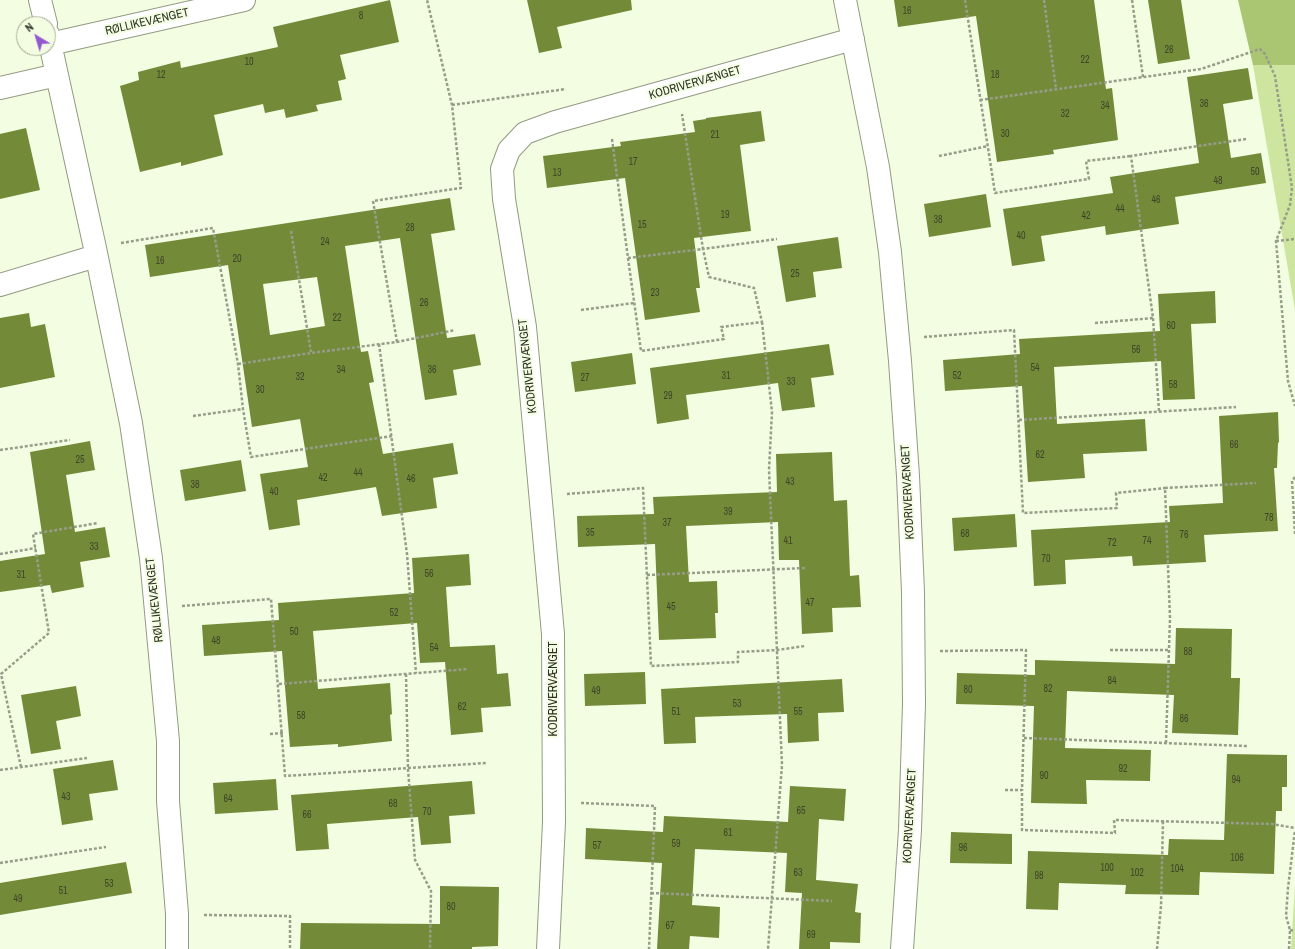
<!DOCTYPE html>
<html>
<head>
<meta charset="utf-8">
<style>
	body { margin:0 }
	#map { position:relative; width:1295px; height:949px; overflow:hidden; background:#f3fde1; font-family:"Archivo Narrow",sans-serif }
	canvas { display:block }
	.north { position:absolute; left:16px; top:16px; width:40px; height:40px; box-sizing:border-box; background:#f3fde1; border:1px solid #a3ab96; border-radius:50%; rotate:322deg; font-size:11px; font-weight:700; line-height:16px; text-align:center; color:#2c2f25 }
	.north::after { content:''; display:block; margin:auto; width:14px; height:18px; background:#9359d1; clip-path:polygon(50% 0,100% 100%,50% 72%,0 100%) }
</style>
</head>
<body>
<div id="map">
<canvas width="1295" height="949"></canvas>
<div class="north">N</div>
</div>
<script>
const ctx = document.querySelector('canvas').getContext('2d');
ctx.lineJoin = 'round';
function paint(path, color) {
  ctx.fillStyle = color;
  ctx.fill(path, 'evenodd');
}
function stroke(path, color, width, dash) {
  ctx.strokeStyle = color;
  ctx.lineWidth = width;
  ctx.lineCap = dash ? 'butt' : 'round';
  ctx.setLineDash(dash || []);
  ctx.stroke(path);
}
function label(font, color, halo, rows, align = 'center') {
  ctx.font = font + ' "Archivo Narrow",sans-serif';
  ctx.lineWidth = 4;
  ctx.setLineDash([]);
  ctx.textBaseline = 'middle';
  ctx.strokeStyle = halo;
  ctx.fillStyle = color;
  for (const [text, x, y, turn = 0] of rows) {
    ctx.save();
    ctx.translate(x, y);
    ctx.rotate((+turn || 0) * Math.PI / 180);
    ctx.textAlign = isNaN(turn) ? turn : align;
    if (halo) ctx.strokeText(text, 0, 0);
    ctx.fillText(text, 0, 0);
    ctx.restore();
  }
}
paint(new Path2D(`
	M1253,65H1295V310Z
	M1295,886V949H1291Z`), '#cee5a0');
paint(new Path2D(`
	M1238,0H1295V65H1253Z`), '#abc672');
paint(new Path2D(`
	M390,0L399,42L340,55L346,79L338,81L342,100L316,105L318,111L286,118L284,109L265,113L263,104L214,115L223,155L181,166V162L140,172L120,86L139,80L138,72L180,61L181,68L278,47L273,27Z
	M527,0H631L632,10L557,27L562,48L539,53Z
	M894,0H1094L1106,89L1112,88L1118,140L1053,150L1054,154L997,162L976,16L898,27Z
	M1148,0H1181L1190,59L1158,64Z
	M1248,68L1253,99L1223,104L1231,158L1261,153L1266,183L1175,197L1179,224L1106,235L1105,226L1041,236L1045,261L1012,266L1003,209L1113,193L1110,177L1199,163L1187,77Z
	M761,111L765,141L740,145L751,231L694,238L700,288H696L700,312L645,320L625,178L547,188L543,156L621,146L620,142L695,132L693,121L706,119V118Z
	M26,128L40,190L0,199V134Z
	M986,194L991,227L929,237L924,204Z
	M450,198L455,230L431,234L447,338L475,334L481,365L453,370L457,395L425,400L400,238L345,246L361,352L368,351L374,382L369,383L383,454L453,443L458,474L433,478L437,508L382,516L376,487L297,500L300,525L269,530L260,474L308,467L300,419L252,427L228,265L150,277L145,245ZM317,277L325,326L270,335L263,284Z
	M838,237L842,268L813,272L816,297L786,302L777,246Z
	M1215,291L1216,323L1191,324L1195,399L1163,400L1161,361L1054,367L1057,424L1145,419L1147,451L1083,454L1085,478L1028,482L1022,386L945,391L943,360L1020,354L1019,339L1160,331L1158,294Z
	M29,313L31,327L45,324L55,377L0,388V318Z
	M829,344L834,375L811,378L815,407L782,411L778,383L686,395L689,419L657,424L650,368Z
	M632,353L636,384L575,392L571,362Z
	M1278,412L1279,442L1278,443L1277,468H1274L1278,531L1204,535L1206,562L1133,566L1132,556L1065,560L1066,584L1034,586L1031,530L1170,522L1169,506L1223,503L1219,416Z
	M90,441L95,470L66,475L75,532L105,527L110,557L80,562L84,587L52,593L50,585L0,592V561L45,554L30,452Z
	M832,452L834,501L847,500L850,576L859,575L861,607L832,608L833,632L802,634L799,560H779L778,522L686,526L689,582L717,581L718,613H715L716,638L659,640L655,544L578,547L577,516L654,514L653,497L777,492L776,454Z
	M241,460L246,491L185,501L180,470Z
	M1015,514L1017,547L954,551L952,518Z
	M469,554L471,585L446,587L450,647L495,645L497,674L508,673L511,706L481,708L483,732L451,735L445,662L420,663L417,623L313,631L318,689L390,683L392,714L390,715L392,741L338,747V744L290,747L282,651L204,656L202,625L279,620L278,603L414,593L412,558Z
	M1176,628L1232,629L1231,678H1240L1238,735L1172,733L1174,695L1067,691L1065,748L1151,750L1150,781L1086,780L1087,804L1031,803L1034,706L956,704L957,673L1035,675V660L1175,664Z
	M645,672L646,704L585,706L584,674Z
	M842,679L844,712L818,713L819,741L788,743L787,714L695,717L696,743L664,744L661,689Z
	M76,686L81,716L56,721L61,749L31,754L21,695Z
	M1227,754L1287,755V787H1282V811H1276L1274,874L1200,872L1199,895L1125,894L1126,885L1059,883L1058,910L1026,909L1028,851L1168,855L1169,839L1224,840Z
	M113,760L118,790L89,794L93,820L62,825L53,769Z
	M276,779L278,810L215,814L213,783Z
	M472,781L475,814L449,816L451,843L421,845L418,817L327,824L329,849L296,851L291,795Z
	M790,786L846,789L844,821L819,819L816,880L858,884L855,912L861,913L860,943L830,942V949H799L802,893L785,892L787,853L695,849L692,905L720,907L719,938L690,936L689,949H657L662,863L585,859L586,828L663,832L664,816L788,822Z
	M951,832L1012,834V864L950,863Z
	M126,862L132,893L0,915V883Z
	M440,886L499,887L498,946L472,947V949H300L301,923L440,924Z`), '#738b39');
const minor = new Path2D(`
	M40,0L46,24
	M845,0L878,167L890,252L900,361L908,476L913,592L914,704L910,830L902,949
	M48,34L95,248L131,423L151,558L168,741V801L177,914V949
	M50,44L244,0
	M0,88L57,75
	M0,285L96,256
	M548,949L554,822L553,634L525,327L504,199L502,169L509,150L525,133L555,122L853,39`);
stroke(minor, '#929b82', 24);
stroke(new Path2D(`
	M965,0L995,193L1089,179L1086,161L1131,156
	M1044,0L1056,89
	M1132,0L1143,77
	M980,100L1201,69L1260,49L1265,54L1275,76L1292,188L1290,205L1276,241L1288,381L1295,406
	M452,105L566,89
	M612,139L628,258L703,249L682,114
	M939,156L988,146
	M291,231L311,352
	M1276,241L1295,239
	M121,243L213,228L238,364L243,409L251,457L392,436
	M628,258L641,351L724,339L721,327L762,322L754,288L709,277L703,249L777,239
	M581,310L634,303
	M762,322L772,412L769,470L782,765L768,949
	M1095,323L1153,318
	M924,337L1014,330L1023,513L1117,508L1116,493L1165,488
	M397,342L373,201L461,188L452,105L427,0
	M379,344L407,554L416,673
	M238,364L311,353L397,342L455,330
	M1159,411L1153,318L1131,156L1246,139
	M193,416L243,409
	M1019,420L1236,407
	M0,450L70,440
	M1295,477L1292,481L1295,534
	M567,494L643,488L651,666L738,662V652L777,650L805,646
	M0,554L36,548
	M647,575L805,568
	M182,606L271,599L285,776L486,763
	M1110,650H1169
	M940,651L1026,650L1022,790
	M406,674L408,769L415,860L431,891L430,949
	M279,684L468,669
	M270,734L283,733
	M1024,738L1247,746
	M1166,743L1170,618L1165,488L1256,483
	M21,767L1,674L49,633L33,534L98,523
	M0,770L87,758
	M1005,790H1022V830L1115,833L1114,820L1272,824L1295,828
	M581,803L655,806L649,949
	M0,863L106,847
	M651,893L832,901
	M204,915L290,916V949
	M1290,930L1295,931
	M1157,949L1161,906L1163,821
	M1289,949L1290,930L1286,916L1288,888L1295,830`), '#969d89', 2.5, [3, 2]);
stroke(minor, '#fff', 22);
label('10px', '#3e462a', null, [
	["16",907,11],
	["8",361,16],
	["26",1169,50],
	["22",1085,60],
	["10",249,62],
	["12",161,75],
	["18",995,75],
	["36",1204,104],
	["34",1105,106],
	["32",1065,114],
	["30",1005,134],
	["21",715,135],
	["17",633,162],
	["50",1255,172],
	["13",557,173],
	["48",1218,181],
	["46",1156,200],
	["44",1120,209],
	["19",725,215],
	["42",1086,216],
	["38",938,220],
	["15",642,225],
	["28",410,228],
	["40",1021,236],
	["24",325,242],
	["20",237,259],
	["16",160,261],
	["25",795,274],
	["23",655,293],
	["26",424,303],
	["22",337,318],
	["60",1171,326],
	["56",1136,350],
	["54",1035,368],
	["34",341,370],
	["36",432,370],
	["31",726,376],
	["52",957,376],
	["32",300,377],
	["27",585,378],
	["33",791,382],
	["58",1173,385],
	["30",260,390],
	["29",668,396],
	["66",1234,445],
	["62",1040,455],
	["25",80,460],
	["44",358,473],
	["42",323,478],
	["46",411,479],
	["43",790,482],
	["38",195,485],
	["40",274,492],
	["39",728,512],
	["78",1269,518],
	["37",667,523],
	["35",590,533],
	["68",965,534],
	["76",1184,535],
	["41",788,541],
	["74",1147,541],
	["72",1112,543],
	["33",94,547],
	["70",1046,559],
	["56",429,574],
	["31",21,575],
	["47",810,603],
	["45",671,607],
	["52",394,613],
	["50",294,632],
	["48",216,641],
	["54",434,648],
	["88",1188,652],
	["84",1112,681],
	["82",1048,689],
	["80",968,690],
	["49",596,691],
	["53",737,704],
	["62",462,707],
	["51",676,712],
	["55",798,712],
	["58",301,716],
	["86",1184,719],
	["92",1123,769],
	["90",1044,776],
	["94",1236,780],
	["43",66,797],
	["64",228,799],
	["68",393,804],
	["65",801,811],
	["70",427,812],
	["66",307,815],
	["61",728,833],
	["59",676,844],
	["57",597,846],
	["96",963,848],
	["106",1237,858],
	["100",1107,868],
	["104",1177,869],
	["63",798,873],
	["102",1137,873],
	["98",1039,876],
	["53",109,884],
	["51",63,891],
	["49",18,899],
	["80",451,907],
	["67",670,926],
	["69",811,935]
]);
label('12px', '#2c2f25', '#f3fde1', [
	["RØLLIKEVÆNGET",147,22,-13],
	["KODRIVERVÆNGET",695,83,-16],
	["KODRIVERVÆNGET",528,366,-96],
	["KODRIVERVÆNGET",908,492,-93],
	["RØLLIKEVÆNGET",155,600,-96],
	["KODRIVERVÆNGET",554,689,-90],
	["KODRIVERVÆNGET",910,816,-87]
]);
</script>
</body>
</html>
